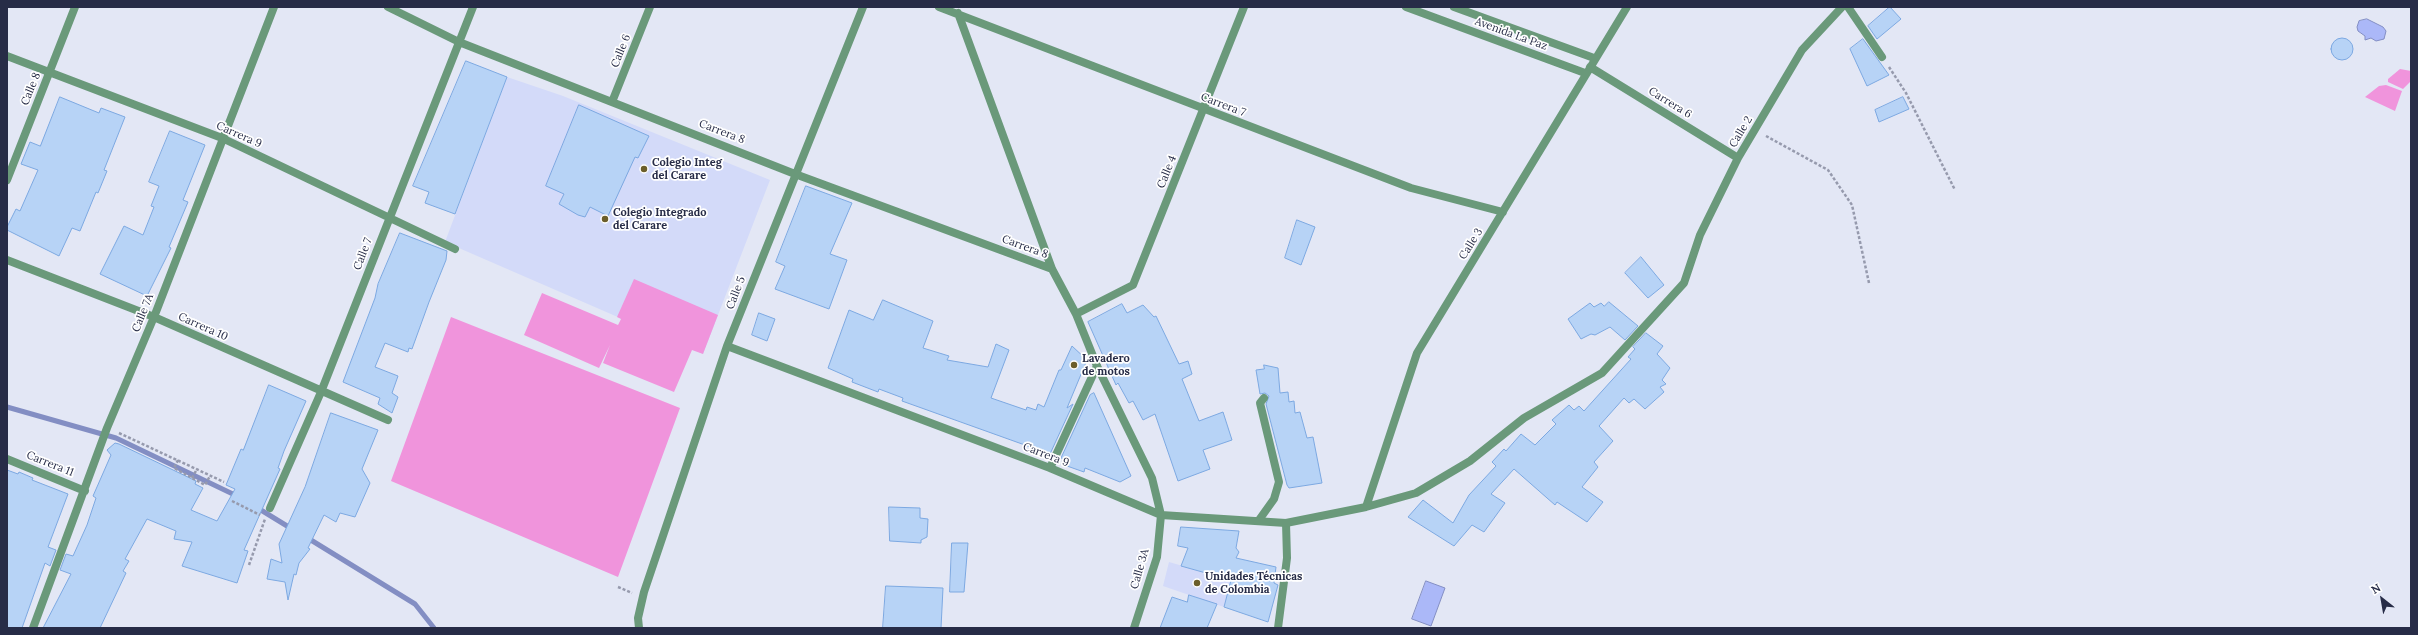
<!DOCTYPE html>
<html>
<head>
<meta charset="utf-8">
<style>
	body { margin:0 }
	#map { position:relative; width:2418px; height:635px; overflow:hidden; background:#e3e7f5; font-family:Lora,serif }
	canvas { display:block }
	.frame { position:absolute; inset:0; border:8px solid #272c47; pointer-events:none }
	.north { position:absolute; left:2362px; top:579px; width:40px; height:40px; -webkit-text-stroke:3px #fff; paint-order:stroke; rotate:329deg; font-size:11px; font-weight:700; line-height:16px; text-align:center; color:#272c47 }
	.north::after { content:''; display:block; margin:auto; width:14px; height:18px; background:#272c47; clip-path:polygon(50% 0,100% 100%,50% 72%,0 100%) }
</style>
</head>
<body>
<div id="map">
<canvas width="2418" height="635"></canvas>
<div class="frame"></div>
<div class="north">N</div>
</div>
<script>
const ctx = document.querySelector('canvas').getContext('2d');
ctx.lineJoin = 'round';
function paint(path, color) {
  ctx.fillStyle = color;
  ctx.fill(path, 'evenodd');
}
function stroke(path, color, width, dash) {
  ctx.strokeStyle = color;
  ctx.lineWidth = width;
  ctx.lineCap = dash ? 'butt' : 'round';
  ctx.setLineDash(dash || []);
  ctx.stroke(path);
}
function label(font, color, halo, rows, align = 'center') {
  ctx.font = font + ' Lora,serif';
  ctx.lineWidth = 3.5;
  ctx.setLineDash([]);
  ctx.textBaseline = 'middle';
  ctx.strokeStyle = halo;
  ctx.fillStyle = color;
  for (const [text, x, y, turn = 0] of rows) {
    ctx.save();
    ctx.translate(x, y);
    ctx.rotate((+turn || 0) * Math.PI / 180);
    ctx.textAlign = isNaN(turn) ? turn : align;
    if (halo) ctx.strokeText(text, 0, 0);
    ctx.fillText(text, 0, 0);
    ctx.restore();
  }
}
paint(new Path2D(`
	M507,77L563,96L770,180L703,354L445,242Z
	M1169,562L1231,580L1224,607L1163,586Z`), '#d3daf9');
paint(new Path2D(`
	M2400,69L2411,71V81L2403,89L2388,82V79Z
	M2386,85L2402,91L2395,111L2365,97L2379,86Z
	M634,279L718,315L703,354L692,350L674,392L603,363L610,345L599,368L524,335L542,293L618,325L621,319L617,317Z
	M451,317L680,408L618,577L391,481Z`), '#f094dc');
const water = new Path2D(`
	M2367,19L2383,27L2386,31L2384,39L2376,41L2371,38L2365,40V36L2358,31L2357,27L2359,21Z
	M1426,581L1445,588L1431,626L1412,619Z`);
paint(water, '#abb8f8');
stroke(water, '#838ec3', 1);
stroke(new Path2D(`
	M7,407L116,438L237,496
	M256,507L292,529
	M306,537L415,604L434,628`), '#838ec3', 5);
const building = new Path2D(`
	M1890,7L1901,19L1877,39L1868,26Z
	M2331 49a11 11 0 1 1 22 0a11 11 0 1 1-22 0Z
	M1863,39L1889,75L1867,86L1850,49Z
	M466,61L507,77L455,214L425,203L429,192L413,186Z
	M60,97L99,113L101,108L125,117L104,170L107,171L98,193L96,192L80,231L72,228L59,256L7,230V227L16,209L20,211L38,170L21,164L30,142L40,146Z
	M1903,97L1909,109L1879,122L1875,110Z
	M579,105L649,136L638,158L635,157L608,216L590,207L585,217L578,215L559,204L564,194L546,186Z
	M170,131L205,145L183,200L188,202L169,247L171,248L147,296L100,274L124,226L143,235L154,207L151,206L159,186L149,182Z
	M806,186L852,203L830,254L847,260L829,309L775,289L785,266L776,262Z
	M1297,220L1315,227L1301,265L1285,258Z
	M400,233L447,251L446,260L429,302L412,349L409,348L408,352L385,343L375,367L398,376L392,393L398,397L392,413L378,404L380,398L343,382L375,298L378,284Z
	M1641,257L1664,285L1648,298L1625,273Z
	M883,300L933,321L923,348L949,356L947,360L988,367L996,344L1009,350L991,398L1026,410L1027,407L1036,410L1038,404L1044,407L1059,370H1061L1072,346L1087,360L1067,408L1073,404L1050,454L902,401L903,398L879,389L878,392L852,382L853,379L828,368L849,310L873,320Z
	M1609,302L1638,326L1625,340L1610,327L1595,335L1591,334L1581,339L1568,319L1590,303L1594,307L1601,303L1604,306Z
	M1122,304L1127,313L1143,305L1154,317L1156,316L1179,364L1188,361L1192,374L1182,379L1199,421L1223,412L1232,440L1203,450L1210,469L1178,481L1155,414L1143,420L1133,401L1129,403L1118,383L1116,385L1088,322Z
	M759,313L775,319L767,341L752,335Z
	M1646,333L1663,346L1657,354L1670,368L1662,380L1666,384L1660,387L1664,392L1645,409L1634,399L1629,403L1624,398L1599,426L1613,441L1594,462L1598,467L1582,487L1603,502L1587,522L1557,502L1555,505L1514,469L1491,494L1505,503L1484,532L1472,525L1454,546L1408,517L1423,500L1453,523L1469,495L1496,466L1492,462L1504,449L1506,451L1521,434L1535,445L1556,424L1552,420L1569,405L1574,410L1579,406L1584,411L1631,359L1628,357L1635,349L1633,347Z
	M1264,365L1278,368L1280,393L1288,392L1289,402L1294,401L1295,413L1300,412L1307,438L1313,437L1322,483L1289,488L1287,485L1266,404L1269,396L1265,393L1260,394L1256,370L1264,369Z
	M269,385L306,401L284,451L278,468L280,469L244,550L248,551L237,583L182,566L192,542L174,539L176,531L147,519L125,559L129,561L123,571L126,573L100,628H43L71,574L60,570L66,554L73,556L87,525L96,498L93,496L111,455L107,450L115,443L119,444L196,481L195,484L203,488L191,510L217,521L235,489L226,485L241,449L243,450Z
	M1094,393L1131,476L1120,482L1085,468L1084,472L1067,466L1068,461L1061,458L1090,395Z
	M331,413L378,430L362,469L370,483L355,517L340,513L336,522L324,515L308,548L310,549L299,563L296,575L294,574L288,600L285,582L267,579L271,559L282,563L279,544L305,487Z
	M7,470L18,474L19,472L33,478L32,480L68,494L48,547L56,550L50,566L45,563L22,628H7Z
	M889,507L920,508V518L928,519L927,537L921,540V543L890,541Z
	M1181,527L1239,531L1236,548L1239,552L1236,558L1276,567L1274,583L1278,585L1268,622L1224,607L1231,580L1181,566L1188,548L1178,546Z
	M952,543H968L964,592H950Z
	M886,586L943,588L941,628H883Z
	M1189,595L1217,604L1207,628H1160L1172,597L1187,602Z`);
paint(building, '#b7d3f6');
stroke(building, '#7ca8e1', 1);
stroke(new Path2D(`
	M1889,67L1906,93L1955,190
	M1766,136L1828,170L1852,205L1869,283
	M119,433L224,482
	M178,460L174,468L205,485L210,476
	M192,478L197,469
	M232,501L260,515
	M249,565L265,519
	M618,587L632,593`), '#969aad', 2.5, [3, 2]);
stroke(new Path2D(`
	M1848,7L1882,57
	M1259,520L1274,499L1279,482L1260,403L1264,398
	M1278,628L1287,558L1286,523`), '#6a997a', 8);
stroke(new Path2D(`
	M388,7L459,42L795,174L1052,269
	M939,7L1411,188L1503,212
	M1406,7L1585,73
	M1454,7L1594,58
	M958,13L1052,269L1076,314L1097,366L1152,478L1161,515L1157,557L1134,628
	M7,56L222,138L455,249
	M1590,67L1738,158
	M612,102L650,7
	M7,180L75,7
	M7,260L154,317L388,420
	M1076,314L1133,285L1244,7
	M727,346L1050,468L1161,515L1286,523L1366,507L1416,493L1470,461L1524,418L1602,373L1684,283L1700,235L1738,158L1802,50L1842,7
	M7,459L85,491
	M1050,468L1097,366
	M1366,507L1417,353L1627,7
	M270,508L321,392L473,7
	M33,628L107,428L154,317L274,7
	M639,628L638,618L644,592L727,346L863,7`), '#6a997a', 8);
for (const [x, y, r, color] of [
	[644,169,4,"#6b5e2b"],
	[605,219,4,"#6b5e2b"],
	[1074,365,4,"#6b5e2b"],
	[1197,583,4,"#6b5e2b"]
]) {
  const dot = new Path2D();
  dot.arc(x, y, r, 0, 2 * Math.PI);
  ctx.fillStyle = color;
  ctx.fill(dot);
  stroke(dot, '#fff', 1.5);
}
label('11px', '#272c47', '#fff', [
	["Avenida La Paz",1511,34,20],
	["Calle 6",621,51,-68],
	["Calle 8",31,89,-68],
	["Carrera 6",1670,103,32],
	["Carrera 7",1223,105,21],
	["Carrera 8",722,132,21],
	["Calle 2",1741,132,-59],
	["Carrera 9",239,135,24],
	["Calle 4",1167,172,-68],
	["Calle 3",1471,244,-58],
	["Carrera 8",1025,247,20],
	["Calle 7",363,254,-69],
	["Calle 5",736,293,-69],
	["Calle 7A",143,313,-68],
	["Carrera 10",203,327,24],
	["Carrera 9",1046,455,21],
	["Carrera 11",50,464,22],
	["Calle 3A",1140,569,-74]
]);
label('bold 11px', '#272c47', '#fff', [
	["Colegio Integ",652,163],
	["del Carare",652,176],
	["Colegio Integrado",613,213],
	["del Carare",613,226],
	["Lavadero",1082,359],
	["de motos",1082,372],
	["Unidades Técnicas",1205,577],
	["de Colombia",1205,590]
], 'left');
</script>
</body>
</html>
